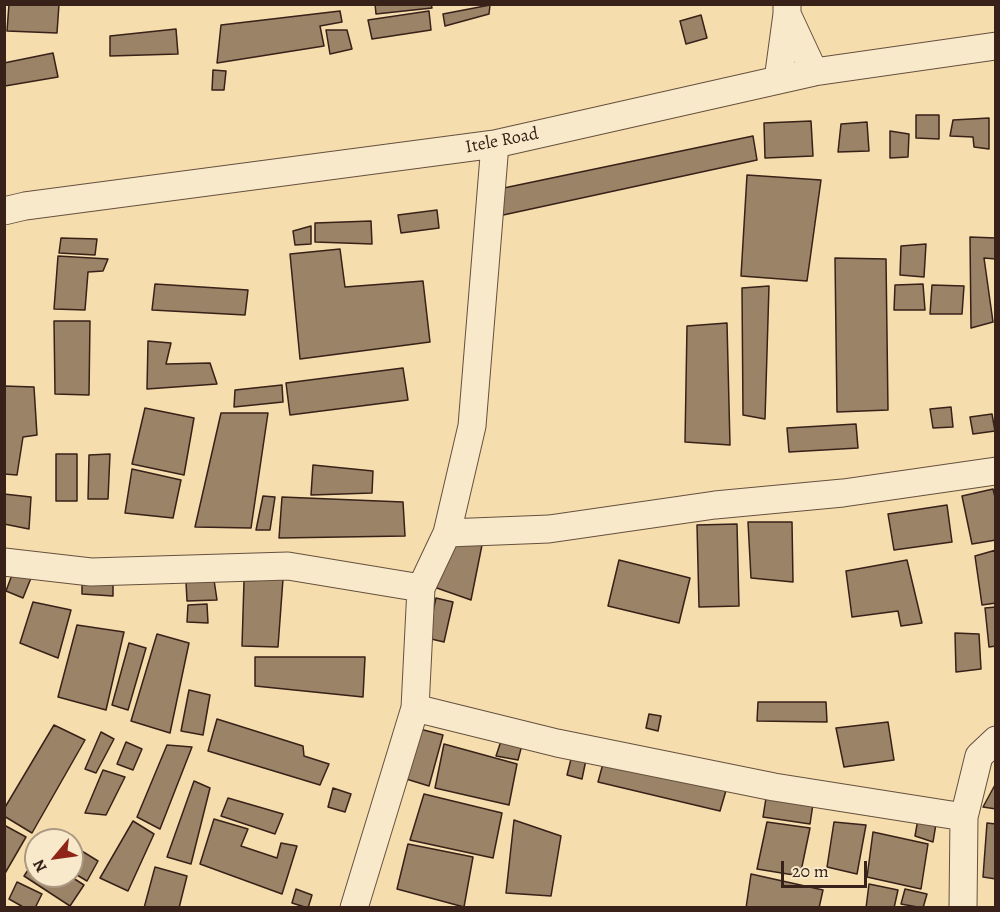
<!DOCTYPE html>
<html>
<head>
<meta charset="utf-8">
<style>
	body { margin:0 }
	#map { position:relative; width:1000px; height:912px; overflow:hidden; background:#f5ddae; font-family:Alegreya,serif }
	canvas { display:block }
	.frame { position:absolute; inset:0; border:6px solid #372118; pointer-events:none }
	.north { position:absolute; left:24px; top:828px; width:60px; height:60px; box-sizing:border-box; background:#f8e9ca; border:2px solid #ab9983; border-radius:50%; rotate:241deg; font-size:16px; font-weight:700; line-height:24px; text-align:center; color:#372118 }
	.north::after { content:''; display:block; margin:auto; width:21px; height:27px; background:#8f2418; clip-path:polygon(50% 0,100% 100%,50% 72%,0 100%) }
	.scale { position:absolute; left:781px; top:861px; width:86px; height:27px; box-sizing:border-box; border:3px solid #372118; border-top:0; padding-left:8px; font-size:18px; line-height:21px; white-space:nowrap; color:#372118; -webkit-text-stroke:4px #f8e9ca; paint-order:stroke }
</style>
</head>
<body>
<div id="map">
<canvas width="1000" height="912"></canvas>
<div class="frame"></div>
<div class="north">N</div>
<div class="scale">20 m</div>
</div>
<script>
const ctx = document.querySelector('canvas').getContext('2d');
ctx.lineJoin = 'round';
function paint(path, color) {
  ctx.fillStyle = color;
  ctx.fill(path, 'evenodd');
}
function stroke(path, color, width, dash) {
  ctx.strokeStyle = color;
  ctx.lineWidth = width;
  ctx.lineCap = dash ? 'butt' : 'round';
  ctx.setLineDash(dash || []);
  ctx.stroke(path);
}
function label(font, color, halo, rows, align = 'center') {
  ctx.font = font + ' Alegreya,serif';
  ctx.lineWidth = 4.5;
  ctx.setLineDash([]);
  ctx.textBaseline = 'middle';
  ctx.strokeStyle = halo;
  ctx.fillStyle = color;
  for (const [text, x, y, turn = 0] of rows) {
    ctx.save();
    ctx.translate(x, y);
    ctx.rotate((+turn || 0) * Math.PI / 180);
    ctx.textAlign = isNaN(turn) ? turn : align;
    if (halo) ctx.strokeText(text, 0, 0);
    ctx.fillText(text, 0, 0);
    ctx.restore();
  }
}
const building = new Path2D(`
	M9,4H59L57,33L7,31Z
	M375,4H431L432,8L376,14Z
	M490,5L489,14L445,26L443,14Z
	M340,11L342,22L320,26L324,46L217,63L221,25Z
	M429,11L431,30L372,39L368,20Z
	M701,15L707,38L686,44L680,21Z
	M176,29L178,54L110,56V36Z
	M326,30H347L352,49L330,54Z
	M53,53L58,77L5,86L4,63Z
	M213,70L226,71L224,90H212Z
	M916,115H939V139L916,138Z
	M989,118V149L974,147L973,137L950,136L953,120Z
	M811,121L813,156L765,158L764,123Z
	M867,122L869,151L838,152L841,124Z
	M890,131L909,134L908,157L890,158Z
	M753,136L757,160L494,217L499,189Z
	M747,175L821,180L807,281L741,276Z
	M437,210L439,228L401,233L398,215Z
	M371,221L372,244L315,242V223Z
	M311,226V244L295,245L293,231Z
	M970,237L996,238V259L984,258L993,322L971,328Z
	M61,238L97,239L95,255L59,253Z
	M926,244L924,277L900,275L901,246Z
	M340,249L345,287L423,281L430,342L300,359L290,254Z
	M58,256L108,259L103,271L88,272L85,310L54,309Z
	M835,258L886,259L888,410L837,412Z
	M155,284L248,290L245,315L152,310Z
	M923,284L925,310H894L895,285Z
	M932,285L964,286L962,314H930Z
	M769,286L765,419L743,415L742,288Z
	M54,321H90L89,395L55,394Z
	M727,323L730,445L685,442L687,326Z
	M148,341L171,343L166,364L210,363L217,384L147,389Z
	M403,368L408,400L290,415L286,383Z
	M282,385L283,402L234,407L235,390Z
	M4,386L34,387L37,435L23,437L17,475L4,474Z
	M951,407L953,427L933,428L930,409Z
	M145,408L194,418L184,475L132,464Z
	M221,413H268L251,528L195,527Z
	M992,414L995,431L973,434L970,417Z
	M856,424L858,448L789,452L787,428Z
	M56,454H77V501H56Z
	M110,454L108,499H88L89,455Z
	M313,465L373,471L372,493L311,495Z
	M132,469L181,480L173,518L125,513Z
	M993,489L996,501V540L972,544L962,496Z
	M4,494L31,497L29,529L4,524Z
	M263,496L275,497L270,530H256Z
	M282,497L403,502L405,536L279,538Z
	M947,505L952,542L894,550L888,514Z
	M748,522H792L793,582L751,578Z
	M737,524L739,606L699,607L697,525Z
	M457,543L482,545L471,600L434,587Z
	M996,550V603L982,605L975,556Z
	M619,560L690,578L679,623L608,606Z
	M907,560L922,623L901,626L898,611L852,617L846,571Z
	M13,572L31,578L23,598L6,591Z
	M283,579L278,647L242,646L244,581Z
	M214,580L217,600L187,601L186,582Z
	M82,581L113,582V596L82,594Z
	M436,598L453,602L444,642L427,638Z
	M33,602L71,610L58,658L20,643Z
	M207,604L208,623L187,622L188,605Z
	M996,607V646L989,647L985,608Z
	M77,625L124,632L106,710L58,697Z
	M955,633L979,634L981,669L956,672Z
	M157,634L189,643L170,733L131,721Z
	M129,643L146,648L128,710L112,705Z
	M255,657H365L363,697L255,686Z
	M189,690L210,695L203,735L181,731Z
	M758,702H826L827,722L757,721Z
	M649,714L661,716L658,731L646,728Z
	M217,719L303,746L304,756L329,764L320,785L208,751Z
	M888,722L894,760L844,767L836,728Z
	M54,725L85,740L32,833L4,816V809Z
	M416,728L443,735L429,786L403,778Z
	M101,732L114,739L96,773L85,769Z
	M502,738L523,741L518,760L496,756Z
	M126,742L142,749L133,770L117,764Z
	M444,744L517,764L509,805L435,788Z
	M167,745L192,747L160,829L137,817Z
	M573,751L587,755L582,779L567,775Z
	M604,760L727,787L720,811L598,782Z
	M103,770L125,777L106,815L85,813Z
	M194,781L210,788L191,864L167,857Z
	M996,783V809L983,807Z
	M333,788L351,794L345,812L328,807Z
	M424,794L502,813L493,858L410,840Z
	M228,798L283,814L275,834L221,816Z
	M766,798L813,804L810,824L763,817Z
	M214,819L248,829L241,846L277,858L281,843L297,846L282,894L200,864Z
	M918,819L936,824L933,842L915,836Z
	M514,820L561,836L551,896L506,893Z
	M133,821L154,834L128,891L100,878Z
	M767,822L810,828L800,876L757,869Z
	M834,822L866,825L857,874L827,867Z
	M987,823L996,824V879L983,877Z
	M4,825L26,837L4,875Z
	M873,832L928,844L921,889L867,877Z
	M408,844L473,857L464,907L397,889Z
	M72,845L98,861L87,881L72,872Z
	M36,858V876H70L84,885L70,906L24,876Z
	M155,867L187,876L179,908H144Z
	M751,874L823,890L819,908H746Z
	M17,882L42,894L35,908H25L9,899Z
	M869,884L898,890L894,908H866Z
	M296,889L312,895L308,908L292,903Z
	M905,889L927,894L923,908L901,904Z`);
paint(building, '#9a8366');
stroke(building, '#372118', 1.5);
const minor = new Path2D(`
	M787,4V14L814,72
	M778,80L787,14
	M4,211L25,206L495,144L814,72L996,46
	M447,533L549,529L715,505L843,493L996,471
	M4,562L91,572L288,566L421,588
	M415,708L557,743L774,787L964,817
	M354,908L415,708L421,588L447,533L472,426L495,144
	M963,908L964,817L979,756L996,740`);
stroke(minor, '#66503e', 29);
stroke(minor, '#f8e9ca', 27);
label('18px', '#372118', '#f8e9ca', [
	["Itele Road",502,141,-11]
]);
</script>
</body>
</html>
